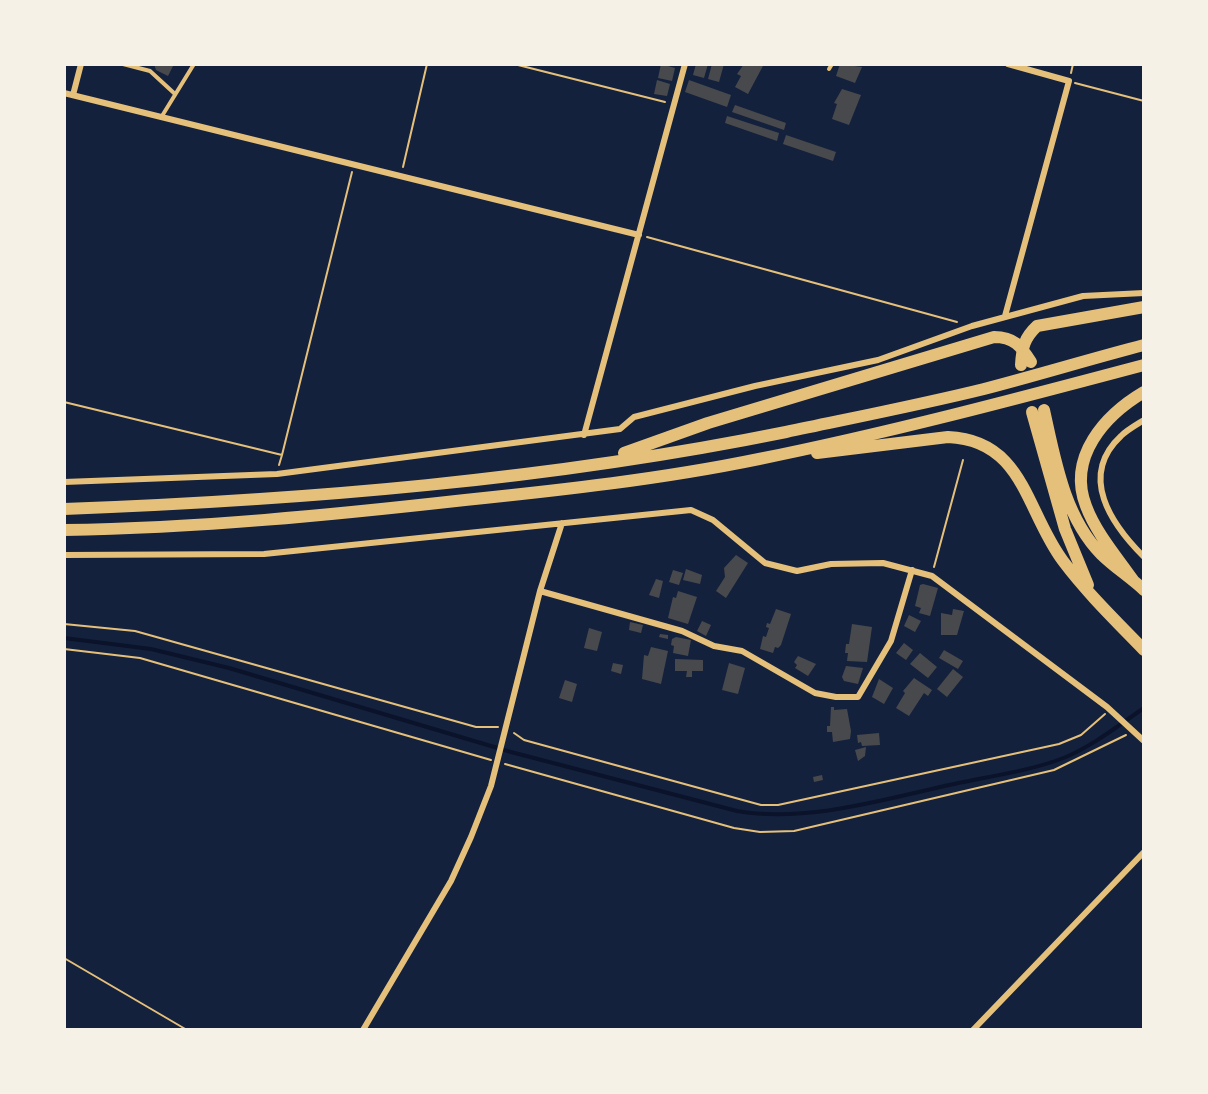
<!DOCTYPE html>
<html>
<head>
<meta charset="utf-8">
<style>
	body { margin:0 }
	#map { position:relative; width:1208px; height:1094px; overflow:hidden; background:#14213d; font-family:Figtree,sans-serif }
	canvas { display:block }
	.frame { position:absolute; inset:0; border:66px solid #f6f1e7; pointer-events:none }
</style>
</head>
<body>
<div id="map">
<canvas width="1208" height="1094"></canvas>
<div class="frame"></div>
</div>
<script>
const ctx = document.querySelector('canvas').getContext('2d');
ctx.lineJoin = 'round';
function stroke(path, color, width, dash) {
  ctx.strokeStyle = color;
  ctx.lineWidth = width;
  ctx.lineCap = dash ? 'butt' : 'round';
  ctx.setLineDash(dash || []);
  ctx.stroke(path);
}
function paint(path, color) {
  ctx.fillStyle = color;
  ctx.fill(path, 'evenodd');
}
stroke(new Path2D(`
	M64,638L151,649L229,668L511,752L737,811C809,823 884,799 954,784C991,776 1031,771 1066,757C1094,745 1119,725 1144,708`), '#0b132b', 4);
paint(new Path2D(`
	M154,64H174L168,76L156,70Z
	M661,64L675,68L672,81L658,78Z
	M696,64H708L704,78L693,75Z
	M712,64H724L719,82L708,79Z
	M744,64H764L748,94L735,87L741,76L737,74Z
	M840,64L862,67L855,83L836,76Z
	M657,80L670,84L667,96L654,94Z
	M689,80L731,95L727,107L685,92Z
	M842,89L861,95L849,125L832,119L837,104L834,103Z
	M735,105L786,123L784,130L732,112Z
	M727,116L779,133L777,141L725,123Z
	M786,135L836,152L833,161L783,144Z
	M736,555L748,563L726,598L716,591L725,577L724,568Z
	M686,569L702,575L700,584L683,580Z
	M673,570L683,573L679,585L669,582Z
	M656,579L663,581L659,598L649,595Z
	M923,584L938,588L930,616L919,613L921,608L915,606L920,585Z
	M678,591L697,597L688,624L668,618L673,597L676,598Z
	M776,609L791,614L781,645L778,648L775,647L773,653L760,649L763,636L766,637L769,628L766,627L767,623L770,624Z
	M953,609L964,611L957,635H941V613L952,615Z
	M909,615L921,621L915,632L904,626Z
	M702,621L711,625L706,636L697,631Z
	M630,622L643,625L641,633L629,630Z
	M852,624L872,627L867,662L847,661L848,653H845L846,644H849Z
	M589,628L602,632L597,651L584,648Z
	M660,634L668,635V639L659,637Z
	M676,637L691,640L688,656L673,653L674,646L671,645L672,639Z
	M904,643L913,650L906,660L896,653Z
	M651,647L668,651L661,684L642,679L644,655L648,656Z
	M944,650L963,661L958,669L939,658Z
	M920,653L937,667L928,678L910,664Z
	M798,656L816,664L808,676L795,668L797,665L794,662Z
	M675,659L703,660V671H692V677H686L687,671H675Z
	M613,663L623,665L621,674L611,671Z
	M729,663L745,668L738,694L722,690Z
	M846,666L863,668L858,684L844,681L842,677Z
	M953,669L963,677L947,697L937,689Z
	M914,678L932,690L928,696L924,693L909,716L896,708L905,693L903,691Z
	M879,679L893,688L884,704L872,697Z
	M565,680L577,684L572,702L559,698Z
	M831,707H834V710L847,709L851,731L850,739L833,742L832,732H827V726H830Z
	M879,733L880,745L862,746L861,742L858,743L857,735Z
	M866,747L865,756L858,761L855,750Z
	M822,775L823,780L814,782L813,777Z`), '#48494c');
stroke(new Path2D(`
	M514,64L665,102
	M1071,73L1073,64
	M1075,83L1144,101
	M403,167L427,64
	M647,237L957,322
	M64,402L282,455L279,465
	M282,455L352,172
	M934,567L963,460
	M64,624L135,631L476,727H498
	M64,649L140,658L491,760
	M514,733L524,740L761,805H778L1059,744L1081,735L1105,714
	M505,764L734,828L760,832L794,831L1054,770L1126,735
	M64,958L187,1030`), '#e5c07b', 2);
stroke(new Path2D(`
	M123,64L150,71L175,94
	M829,69L832,64
	M162,116L194,64`), '#e5c07b', 4);
stroke(new Path2D(`
	M64,93L639,235
	M73,95L81,64
	M1005,316L1069,81L1008,64
	M1144,420C1136,425 1127,430 1121,436C1078,476 1111,524 1144,557
	M584,435L685,64
	M64,482L277,474L620,429L634,417L755,386L878,360L972,326L1083,296L1144,293
	M64,555L264,554L691,510L713,520L765,563L797,571L831,564L883,563L932,576L1107,707L1144,741
	M540,591L682,631L714,646L742,651L815,693L836,697H858L891,641L912,570
	M363,1030L451,881L471,837L491,786L540,591L562,523
	M973,1030L1144,852`), '#e5c07b', 6);
stroke(new Path2D(`
	M1021,365C1022,348 1024,338 1037,326L1144,307
	M1044,410C1055,459 1064,516 1101,554C1114,567 1130,577 1144,590
	M1032,412L1065,529L1088,585
	M624,453L708,423L994,337C1014,337 1021,346 1031,362
	M817,453L948,437C1024,440 1026,512 1063,561C1087,593 1116,621 1144,650
	M64,509C305,500 549,480 786,432C852,418 919,405 984,389C1038,375 1090,359 1144,345
	M64,530C199,528 331,515 465,500C562,490 662,479 759,459C888,433 1016,399 1144,365
	M1133,580C1117,557 1096,533 1086,506C1067,457 1105,415 1144,392`), '#e5c07b', 12);
</script>
</body>
</html>
